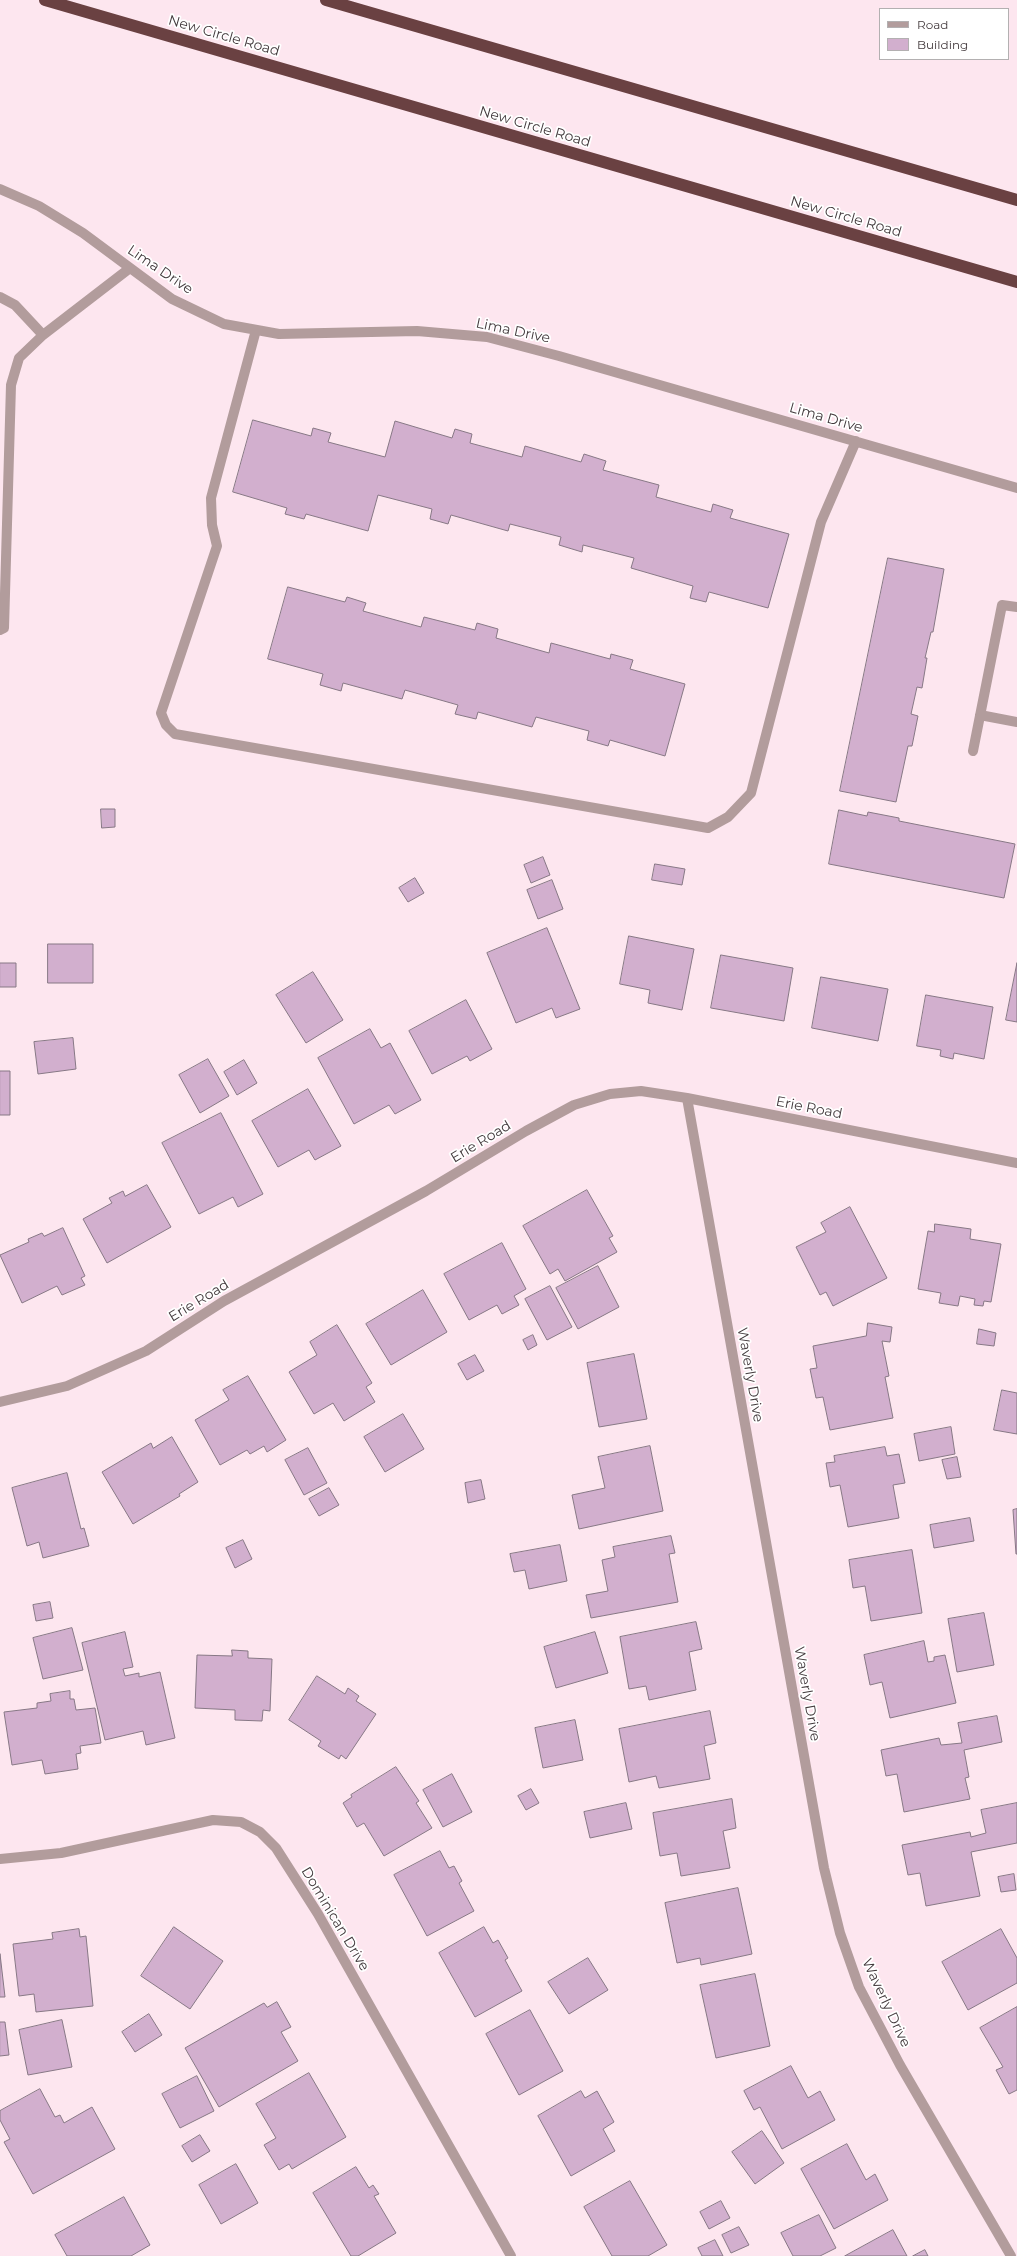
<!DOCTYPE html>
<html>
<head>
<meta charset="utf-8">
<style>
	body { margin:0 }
	#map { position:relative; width:1017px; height:2256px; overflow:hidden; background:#fde6ef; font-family:Montserrat,sans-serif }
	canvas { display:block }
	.legend { position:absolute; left:879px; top:8px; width:130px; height:52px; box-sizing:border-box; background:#fff; border:1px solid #b3b0b1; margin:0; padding:5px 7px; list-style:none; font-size:12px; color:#42393c }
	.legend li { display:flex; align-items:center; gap:8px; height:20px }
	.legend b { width:20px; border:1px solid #b3b0b1 }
</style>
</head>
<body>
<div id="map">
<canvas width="1017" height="2256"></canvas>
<ul class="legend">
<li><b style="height:5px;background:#b29c9c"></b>Road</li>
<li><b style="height:11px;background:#d2afce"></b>Building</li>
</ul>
</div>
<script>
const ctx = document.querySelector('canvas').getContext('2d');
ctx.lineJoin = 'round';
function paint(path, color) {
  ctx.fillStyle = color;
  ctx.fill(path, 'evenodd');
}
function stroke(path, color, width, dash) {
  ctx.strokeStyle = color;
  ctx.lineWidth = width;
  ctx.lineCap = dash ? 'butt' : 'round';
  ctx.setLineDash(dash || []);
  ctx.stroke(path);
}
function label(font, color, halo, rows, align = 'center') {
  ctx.font = font + ' Montserrat,sans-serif';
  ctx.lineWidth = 3.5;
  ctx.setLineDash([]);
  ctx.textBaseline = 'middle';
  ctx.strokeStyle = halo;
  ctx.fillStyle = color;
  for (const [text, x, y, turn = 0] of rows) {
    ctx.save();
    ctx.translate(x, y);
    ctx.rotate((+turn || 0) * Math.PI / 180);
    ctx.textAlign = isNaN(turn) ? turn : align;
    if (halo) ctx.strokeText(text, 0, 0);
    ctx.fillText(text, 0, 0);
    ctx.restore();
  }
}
const building = new Path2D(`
	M253,420L311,436L313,428L331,433L328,442L385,457L395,421L452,438L455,429L472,434L470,443L522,457L525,446L581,462L584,454L606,461L603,470L659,485L656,497L711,512L713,504L733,510L730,518L789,534L768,608L709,592L706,602L690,598L693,586L631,568L634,558L583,545L582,552L559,545L561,537L510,524L508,531L451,515L448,524L430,519L432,509L378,495L368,531L306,514L304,519L285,514L287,508L233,492Z
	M888,558L944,569L933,632H931L925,658H927L922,688L917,687L911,714L918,716L912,746H908L896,802L840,791Z
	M288,587L345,602L347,597L366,603L363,611L421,627L424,617L475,630L477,623L498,629L496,638L549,653L551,643L610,659L611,654L633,660L630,669L685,684L665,756L610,740L608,746L587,740L589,731L536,717L532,727L478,712L476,719L455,714L458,705L405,690L402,699L343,683L341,691L320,685L323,674L268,659Z
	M101,809H115V827L102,828Z
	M839,810L867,816L868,812L899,818V821L1015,844L1004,898L829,864Z
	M543,857L550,875L531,883L524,865Z
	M655,864L685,869L682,885L652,880Z
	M415,878L424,893L408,902L399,888Z
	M552,880L563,909L538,919L527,890Z
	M547,928L580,1009L556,1018L552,1008L516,1023L487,953Z
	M629,936L694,949L682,1010L648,1003L650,990L620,984Z
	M48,944H93V983H48Z
	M721,955L793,968L784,1021L711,1008Z
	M0,963H16V987H0Z
	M1017,963V1022L1006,1020Z
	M313,972L343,1020L306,1043L276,995Z
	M821,977L888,989L878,1041L812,1028Z
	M926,995L993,1007L984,1059L954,1053L953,1059L940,1056L941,1050L917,1046Z
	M466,1000L492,1049L470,1061L467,1056L432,1074L409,1031Z
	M370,1029L381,1048L390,1043L421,1100L395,1114L389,1105L354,1124L318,1058Z
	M73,1038L76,1069L38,1074L34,1042Z
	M208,1059L229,1096L200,1113L179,1075Z
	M244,1060L257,1083L237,1095L224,1072Z
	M0,1071H10V1115H0Z
	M308,1089L341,1146L315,1160L309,1150L278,1167L252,1121Z
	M221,1113L263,1194L238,1207L233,1197L199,1214L162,1143Z
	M147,1185L171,1227L107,1263L83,1219L112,1203L109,1198L123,1191L125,1196Z
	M587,1190L613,1236L609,1238L617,1252L565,1281L558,1269L550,1274L523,1226Z
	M850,1207L887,1278L833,1306L826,1292L820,1295L796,1247L826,1232L821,1223Z
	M935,1224L971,1229L970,1239L1001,1244L991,1302L984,1301L983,1306L974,1305L975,1299L960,1296L958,1306L939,1303L941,1293L918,1289L928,1231L934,1232Z
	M63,1228L85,1276L81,1278L85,1285L62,1295L57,1286L22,1303L0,1255L29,1242L28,1239L42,1233L44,1236Z
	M502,1243L526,1289L514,1296L519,1305L502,1314L497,1305L469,1320L444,1274Z
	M598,1266L619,1307L578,1329L556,1288Z
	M550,1286L572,1327L547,1340L525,1299Z
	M423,1290L447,1332L391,1365L366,1324Z
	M868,1323L892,1327L890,1342L882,1341L889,1376L885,1377L893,1418L830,1430L823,1397L816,1398L810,1369L817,1368L813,1346L866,1336Z
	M337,1325L372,1383L366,1387L375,1402L344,1421L333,1403L314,1414L289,1372L317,1355L310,1342Z
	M979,1329L996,1333L994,1346L977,1344Z
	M533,1335L537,1345L528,1350L523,1340Z
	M634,1354L647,1419L599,1427L587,1363Z
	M475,1355L484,1371L467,1380L458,1364Z
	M248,1376L286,1440L267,1452L264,1446L250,1454L247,1450L220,1465L195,1420L229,1400L223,1390Z
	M1002,1390L1017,1393V1434L994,1430Z
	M403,1414L424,1449L385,1472L364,1437Z
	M951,1427L955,1454L919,1461L914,1434Z
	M172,1437L198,1482L179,1494L180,1496L133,1524L102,1472L151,1443L153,1448Z
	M650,1446L663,1511L579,1529L572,1495L605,1488L598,1457Z
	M885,1447L887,1456L899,1454L905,1483L893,1485L899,1518L848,1527L840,1485L830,1487L826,1463L835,1462L834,1456Z
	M308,1448L327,1483L304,1495L285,1460Z
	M957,1457L961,1477L947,1479L942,1460Z
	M67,1473L81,1529L84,1528L89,1546L43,1558L39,1542L27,1546L12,1488Z
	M481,1480L485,1499L468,1503L465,1483Z
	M329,1488L339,1505L319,1516L309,1499Z
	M1017,1509V1554H1016L1013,1510Z
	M970,1518L974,1541L934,1548L930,1525Z
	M671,1536L675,1553L669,1554L678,1602L591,1618L586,1595L608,1591L602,1560L615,1557L613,1547Z
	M243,1540L252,1559L235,1568L226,1548Z
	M560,1545L567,1581L529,1589L525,1570L514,1572L510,1554Z
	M912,1550L922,1613L871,1621L865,1586L853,1588L849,1560Z
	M50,1602L53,1618L36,1621L33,1605Z
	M984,1613L994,1665L957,1672L948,1619Z
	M696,1622L702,1649L689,1652L696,1690L649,1700L646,1686L629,1689L620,1637Z
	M72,1628L83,1670L43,1679L33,1638Z
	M125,1632L133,1667L123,1669L125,1676L139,1673V1677L160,1672L175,1738L146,1745L143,1731L105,1740L82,1643Z
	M595,1632L608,1673L556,1688L544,1647Z
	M924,1641L928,1662L934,1661V1657L945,1655L956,1703L890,1718L882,1682L870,1685L864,1655Z
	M232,1650L248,1651V1658L272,1659L270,1711L263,1710L262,1721L235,1720V1710L195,1708L197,1655L232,1656Z
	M317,1676L345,1694L348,1688L359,1696L356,1701L376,1714L346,1759L341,1755L339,1759L318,1746L321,1741L289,1720Z
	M70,1691V1699H74L76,1710L95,1708L101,1743L80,1746L81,1753L76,1754L78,1769L45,1774L42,1760L12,1765L4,1712L37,1708V1703L51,1701L50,1694Z
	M710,1711L716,1743L704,1746L710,1779L659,1788L656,1776L629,1782L619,1729Z
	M997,1716L1002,1742L964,1750L969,1777L965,1778L970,1799L904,1812L897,1774L886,1776L881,1750L939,1738L941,1745L962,1743L958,1723Z
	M575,1720L583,1760L543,1768L535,1728Z
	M396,1767L419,1801L416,1803L432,1828L384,1856L364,1823L357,1827L343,1803L352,1797L351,1795Z
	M452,1774L472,1812L443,1827L423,1790Z
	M531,1789L539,1803L526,1810L518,1796Z
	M732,1799L736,1828L723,1831L730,1868L681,1876L677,1853L660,1856L653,1813Z
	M626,1803L632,1829L590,1838L584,1812Z
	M1017,1803V1843L971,1852L980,1896L926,1906L920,1873L908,1875L902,1845L970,1832L971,1837L986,1833L981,1810Z
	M440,1851L449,1868L454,1866L462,1881L459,1883L474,1911L427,1936L394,1875Z
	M1014,1874L1016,1890L1001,1892L998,1877Z
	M738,1888L752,1954L701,1965L700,1958L677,1963L665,1903Z
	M174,1927L223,1961L190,2009L141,1976Z
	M484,1927L493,1943L498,1940L508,1958L505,1960L522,1991L475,2017L439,1953Z
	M79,1929L80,1937L86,1936L93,2006L36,2012L34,1994L19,1996L13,1944L53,1939L52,1933Z
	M1001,1929L1017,1958V1983L968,2010L942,1962Z
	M0,1954L5,1997H0Z
	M588,1958L608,1990L569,2014L548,1982Z
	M755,1974L770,2046L716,2058L700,1985Z
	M277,2002L291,2027L281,2032L298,2061L219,2107L185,2048L264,2003L267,2007Z
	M1017,2007V2090L1009,2094L996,2070L1003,2067L980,2028Z
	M530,2010L563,2071L519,2095L486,2034Z
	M149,2014L162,2035L135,2052L122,2032Z
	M62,2020L72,2067L28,2075L19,2030Z
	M0,2022H5L9,2055L0,2056Z
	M791,2066L808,2098L820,2091L835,2120L782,2149L760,2107L754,2110L744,2091Z
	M309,2073L346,2137L292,2169L289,2164L279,2170L264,2145L276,2138L256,2104Z
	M197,2076L214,2111L180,2128L162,2094Z
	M40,2089L55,2117L60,2115L64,2123L92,2107L115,2149L33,2194L4,2142L10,2139L0,2120V2111Z
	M581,2091L585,2098L597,2091L614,2122L603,2129L615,2151L571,2176L538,2116Z
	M762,2131L784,2163L755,2184L732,2152Z
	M200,2135L210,2151L192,2162L182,2146Z
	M847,2144L866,2180L875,2174L888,2200L834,2229L801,2169Z
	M236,2164L258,2203L221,2224L199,2185Z
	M356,2167L369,2188L373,2185L379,2194L374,2196L396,2233L358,2256H351L313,2193Z
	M630,2181L667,2245L648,2256H612L584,2207Z
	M124,2197L150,2245L131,2256H67L55,2235Z
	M721,2201L730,2218L709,2229L700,2212Z
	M819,2215L836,2248L820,2256H793L781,2233Z
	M739,2227L749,2245L731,2253L722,2235Z
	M893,2230L907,2256H845Z
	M715,2240L723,2256H702L698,2248Z
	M925,2250L928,2256H913Z`);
paint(building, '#d2afce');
stroke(building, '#877885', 1);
stroke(new Path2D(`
	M0,189L39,206L83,233L172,299L224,324L279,334L417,331L487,337L559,356L1017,488
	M0,297L15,305L43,335
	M256,330L211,498L212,525L217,546L161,713L166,725L175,734L708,828L728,817L751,793L821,522L856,441
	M0,630L4,628L11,385L19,358L43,335L130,268
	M980,715L1017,722
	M973,751L1002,605L1017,607
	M687,1098L824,1868L840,1933L859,1987L900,2065L1011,2256
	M0,1402L67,1386L146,1351L224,1301L426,1191L526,1131L574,1105L610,1094L641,1091L687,1098L1017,1163
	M0,1859L61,1853L213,1820L241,1822L260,1832L276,1848L318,1914L511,2256`), '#b29c9c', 10);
stroke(new Path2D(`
	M45,0L1017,282
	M326,0L1017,200`), '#6a4142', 12);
label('14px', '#42393c', '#fff', [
	["New Circle Road",224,36,16],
	["New Circle Road",535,127,16],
	["New Circle Road",846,217,16],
	["Lima Drive",160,270,34],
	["Lima Drive",513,331,12],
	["Lima Drive",826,418,16],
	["Erie Road",809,1108,11],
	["Erie Road",481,1142,-31],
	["Erie Road",199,1301,-31],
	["Waverly Drive",750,1375,80],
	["Waverly Drive",807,1694,80],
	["Dominican Drive",335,1919,59],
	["Waverly Drive",886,2003,65]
]);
</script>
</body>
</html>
